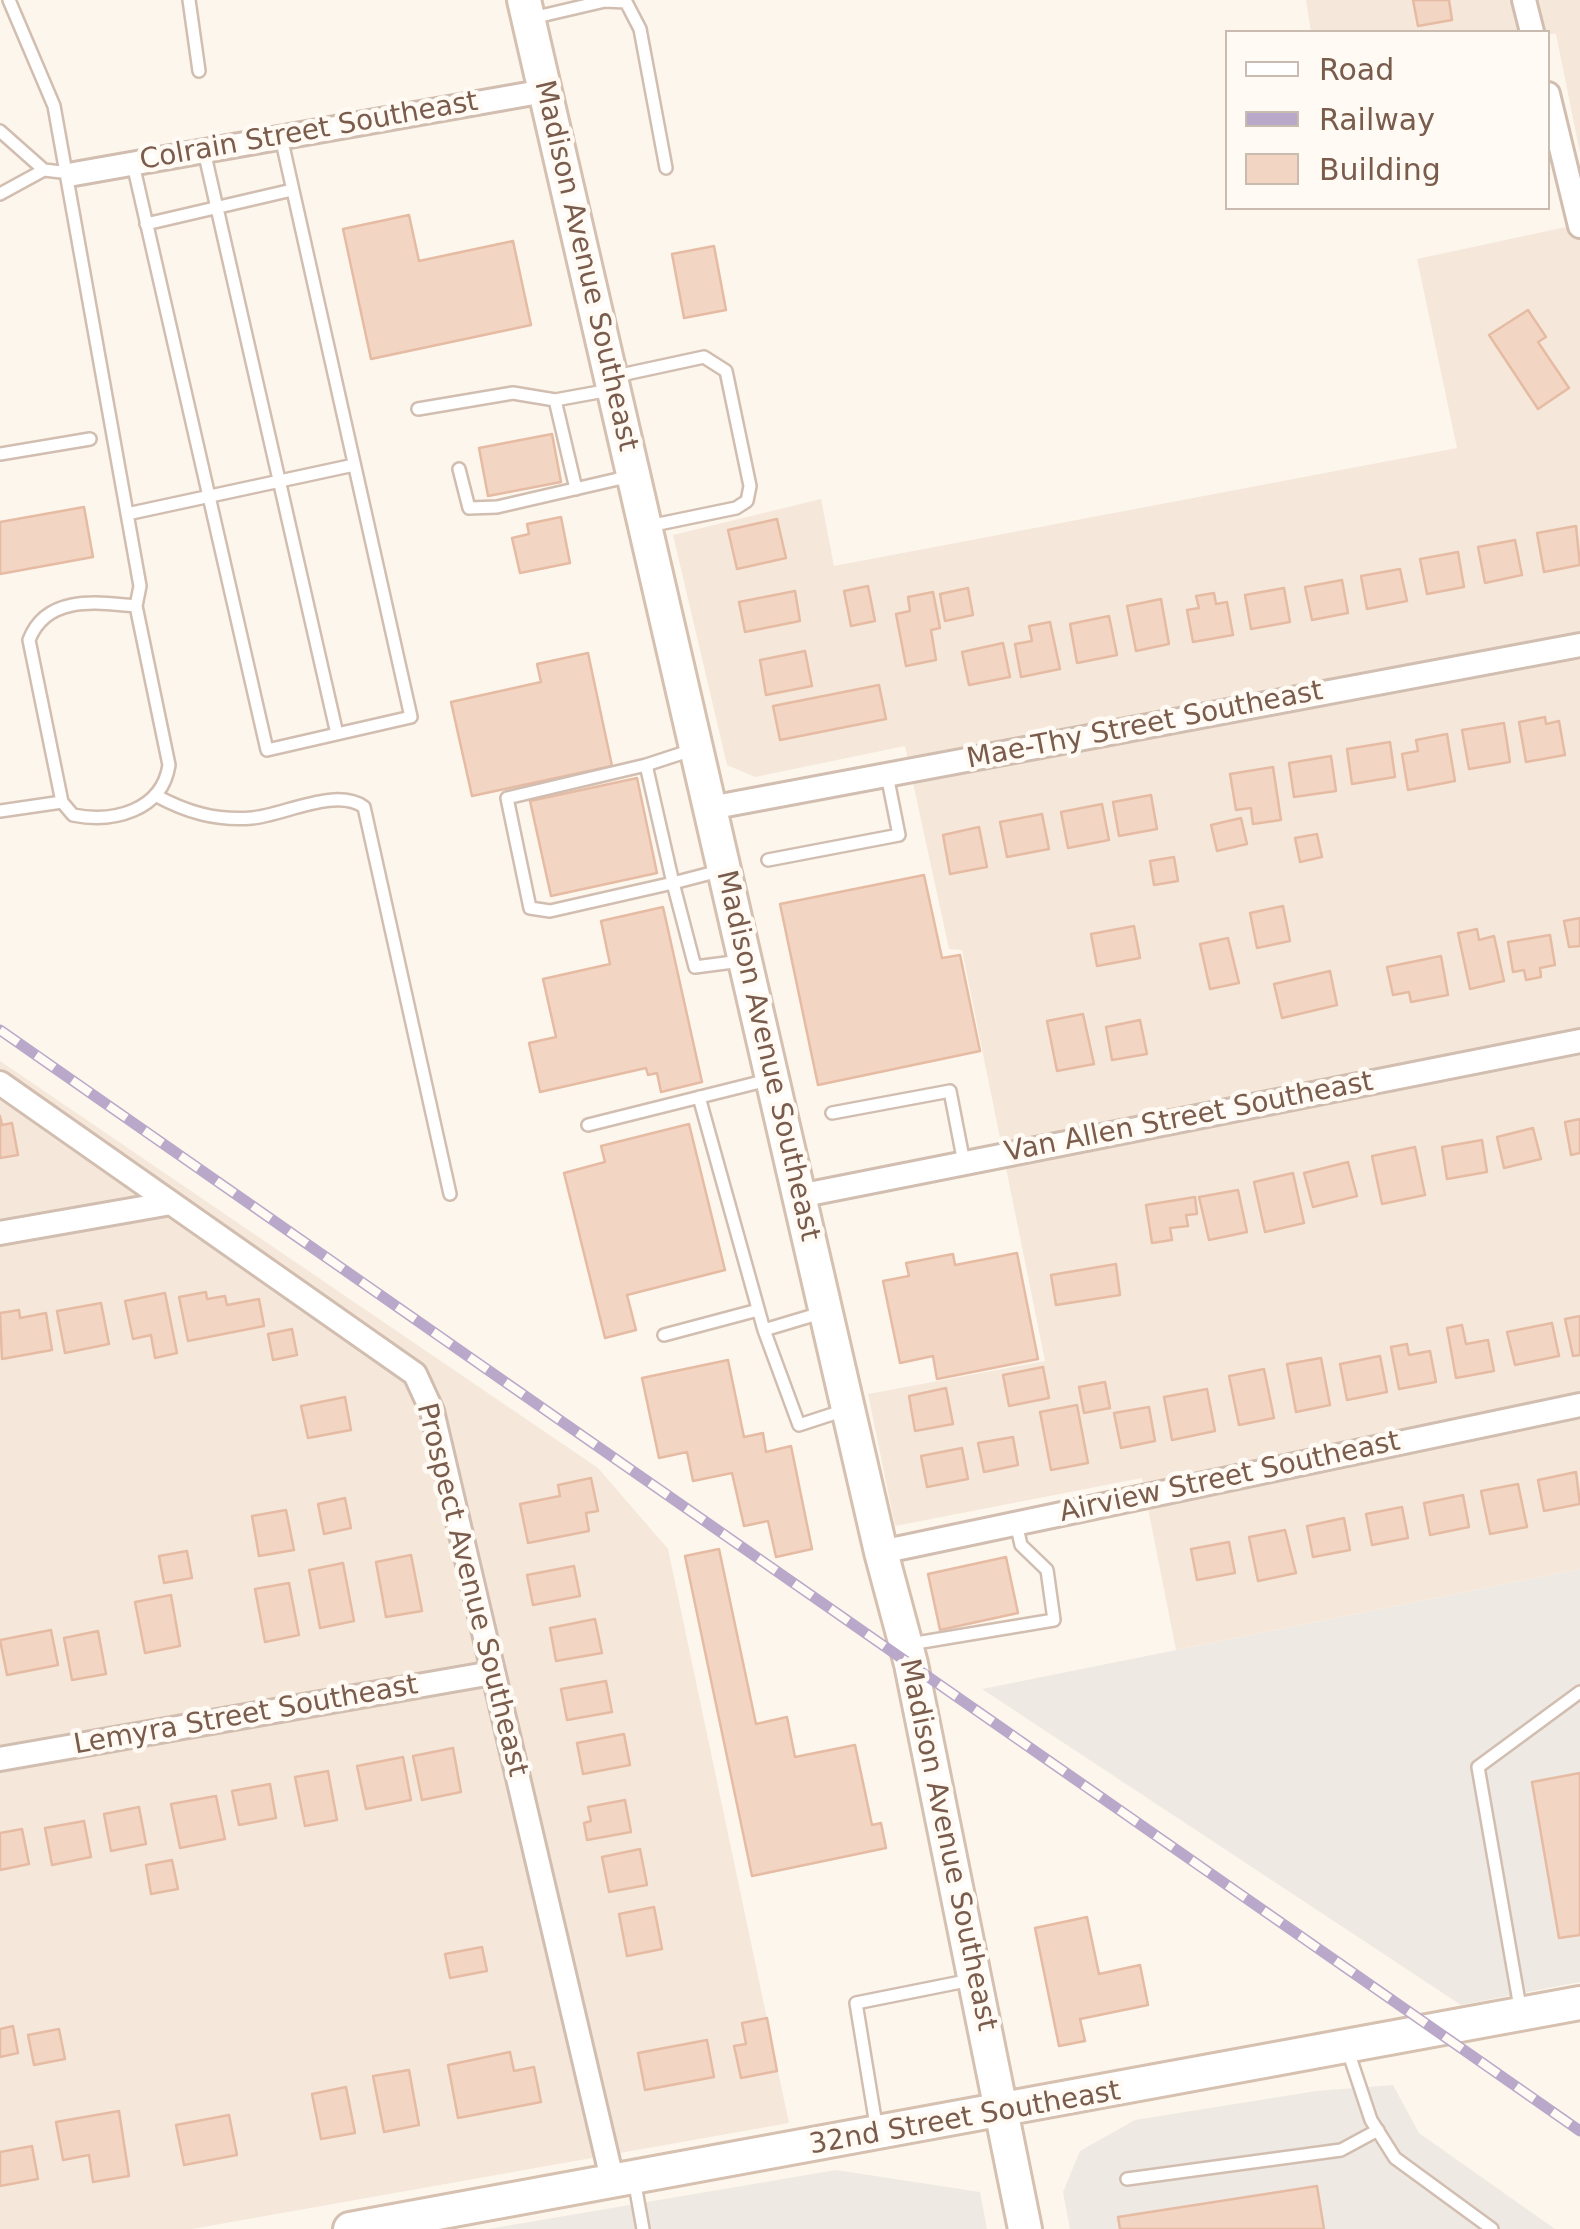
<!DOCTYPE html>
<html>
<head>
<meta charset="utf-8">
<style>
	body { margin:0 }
	#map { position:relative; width:1580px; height:2229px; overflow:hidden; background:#fdf6ec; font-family:"DejaVu Sans",sans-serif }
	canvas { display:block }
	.legend { position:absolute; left:1225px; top:30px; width:325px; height:180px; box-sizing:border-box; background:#fffaf3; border:2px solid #cabbb1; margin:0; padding:12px 18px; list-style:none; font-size:30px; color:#7a5c4d }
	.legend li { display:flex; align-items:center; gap:20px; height:50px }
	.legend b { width:50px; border:2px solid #cabbb1 }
</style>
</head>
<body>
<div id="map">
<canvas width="1580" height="2229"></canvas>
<ul class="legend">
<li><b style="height:12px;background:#fff"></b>Road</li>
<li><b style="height:12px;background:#b9a8c9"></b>Railway</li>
<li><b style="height:28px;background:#f3d5c3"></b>Building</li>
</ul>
</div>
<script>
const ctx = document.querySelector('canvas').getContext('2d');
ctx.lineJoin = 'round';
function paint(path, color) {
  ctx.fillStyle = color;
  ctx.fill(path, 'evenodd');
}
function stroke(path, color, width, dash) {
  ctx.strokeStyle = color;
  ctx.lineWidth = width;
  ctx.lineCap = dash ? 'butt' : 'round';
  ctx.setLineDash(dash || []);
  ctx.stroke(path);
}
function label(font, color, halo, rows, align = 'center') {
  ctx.font = font + ' "DejaVu Sans",sans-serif';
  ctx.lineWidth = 9;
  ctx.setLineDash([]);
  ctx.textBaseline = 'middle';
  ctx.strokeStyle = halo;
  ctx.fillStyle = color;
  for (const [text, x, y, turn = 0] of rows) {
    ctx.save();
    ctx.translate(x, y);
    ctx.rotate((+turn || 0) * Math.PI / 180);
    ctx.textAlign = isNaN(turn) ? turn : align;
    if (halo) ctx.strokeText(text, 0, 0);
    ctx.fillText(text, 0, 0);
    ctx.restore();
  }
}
paint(new Path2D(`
	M1306,0H1580V153L1556,34L1311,32Z
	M1580,224V1569L1176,1650L1142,1478L895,1526L868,1394L1045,1361L962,950L949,949L905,746L755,777L727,765L673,535L821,499L834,566L1457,448L1417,259Z
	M0,1061L598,1468L668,1549L789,2123L192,2229H0Z`), '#f5e8da');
paint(new Path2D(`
	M1580,1569V1982L1461,2005L982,1689Z
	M1393,2085L1419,2133L1555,2229H1070L1063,2192L1080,2151L1135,2120L1316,2091Z
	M836,2170L980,2192L987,2229H488Z`), '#efe9e4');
const building = new Path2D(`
	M1413,0H1449L1452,20L1418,26Z
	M409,215L419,261L513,241L531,325L371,359L343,229Z
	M714,246L726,310L684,318L672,254Z
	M1528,310L1546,337L1538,342L1569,388L1538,409L1489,335Z
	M552,434L561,482L488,496L479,448Z
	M84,507L93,557L0,574V522Z
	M561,517L570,563L520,573L512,538L529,534L527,524Z
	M777,519L786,558L737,569L728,530Z
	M1576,526L1580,565L1544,572L1537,533Z
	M1515,540L1522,575L1485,583L1478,547Z
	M1458,552L1464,587L1427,594L1420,559Z
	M1400,569L1407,601L1367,609L1361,576Z
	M1342,580L1348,613L1312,620L1305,587Z
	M868,586L875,621L851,626L844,591Z
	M968,588L973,615L945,621L940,594Z
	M1284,588L1290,622L1251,629L1245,595Z
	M795,591L800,621L745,632L739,602Z
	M933,592L940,628L931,630L936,660L906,666L896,614L910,611L908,597Z
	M1214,593L1216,604L1227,602L1233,635L1193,642L1187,610L1199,608L1196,596Z
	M1161,599L1169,644L1136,651L1127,606Z
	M1109,616L1117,655L1077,663L1070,624Z
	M1050,622L1060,669L1021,677L1015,644L1032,641L1029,626Z
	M1003,643L1010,677L969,685L962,652Z
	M805,651L812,686L766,695L760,660Z
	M588,653L612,766L472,796L451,702L541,682L537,664Z
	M879,685L886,719L780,740L773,706Z
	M1545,717L1546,724L1559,721L1565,755L1526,762L1519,722Z
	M1504,723L1510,762L1469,769L1462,730Z
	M1447,734L1455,781L1408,790L1402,754L1418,751L1416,740Z
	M1390,742L1395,777L1352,784L1347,749Z
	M1331,756L1336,791L1294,797L1289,763Z
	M1273,767L1281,820L1253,824L1251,808L1236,810L1230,774Z
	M637,778L657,873L551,896L530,801Z
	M1151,795L1157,829L1119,836L1113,802Z
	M1102,804L1109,840L1068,848L1061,812Z
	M1042,814L1049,849L1007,857L1000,822Z
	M1241,818L1247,844L1217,851L1211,825Z
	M979,827L987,867L950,874L943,835Z
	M1317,834L1322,857L1300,862L1295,838Z
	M1174,857L1178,881L1154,885L1150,861Z
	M924,875L942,958L960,955L980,1051L818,1085L780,904Z
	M1283,906L1290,941L1257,948L1250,913Z
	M663,907L702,1082L661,1092L657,1073L648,1075L646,1068L540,1092L529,1043L556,1037L543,979L610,964L601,921Z
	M1580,918V946L1569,947L1564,921Z
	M1134,926L1140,958L1097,966L1091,934Z
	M1477,929L1479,940L1494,936L1504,981L1470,989L1458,933Z
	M1550,935L1555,965L1540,968L1541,977L1526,980L1524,970L1513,972L1508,942Z
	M1228,938L1239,983L1210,989L1200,944Z
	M1441,956L1448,995L1411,1002L1409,992L1393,995L1387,967Z
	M1330,971L1337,1005L1282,1018L1274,984Z
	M1083,1014L1094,1064L1057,1071L1047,1021Z
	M1140,1020L1147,1054L1112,1060L1106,1027Z
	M0,1116L2,1125L12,1123L18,1155L0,1158Z
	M1580,1119V1153L1571,1155L1565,1122Z
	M689,1124L725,1270L627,1295L636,1330L605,1338L564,1173L605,1162L601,1146Z
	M1533,1128L1541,1159L1504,1168L1497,1137Z
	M1482,1140L1487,1172L1447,1179L1442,1147Z
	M1415,1147L1425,1195L1382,1204L1372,1156Z
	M1348,1162L1357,1196L1313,1207L1304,1173Z
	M1293,1173L1304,1223L1265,1232L1254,1182Z
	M1238,1190L1247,1232L1209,1240L1199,1197Z
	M1195,1197L1197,1214L1186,1215L1188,1226L1170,1228L1172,1240L1152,1243L1146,1205Z
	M1017,1253L1038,1359L937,1379L933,1356L900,1363L883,1281L909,1276L906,1263L953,1254L955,1265Z
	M1116,1264L1120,1295L1056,1305L1051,1275Z
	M206,1292L207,1299L225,1296L227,1305L259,1299L264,1326L188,1341L179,1297Z
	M165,1293L177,1353L155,1358L151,1335L133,1339L125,1301Z
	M101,1303L109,1344L65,1353L57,1311Z
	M19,1310L20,1318L46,1313L52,1350L2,1359L0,1313Z
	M1580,1316V1355L1573,1356L1565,1319Z
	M1552,1323L1559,1356L1515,1365L1507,1332Z
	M1462,1325L1466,1344L1488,1340L1494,1371L1456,1378L1447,1328Z
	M292,1329L297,1355L273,1360L268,1334Z
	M1407,1344L1409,1355L1430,1351L1436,1382L1399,1389L1391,1347Z
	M1380,1356L1387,1392L1347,1400L1340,1364Z
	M1321,1358L1330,1405L1296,1412L1287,1364Z
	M728,1360L744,1437L763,1433L766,1452L791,1446L812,1549L776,1557L768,1521L744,1526L732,1473L693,1481L687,1452L659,1458L642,1378Z
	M1043,1367L1049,1398L1009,1406L1003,1375Z
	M1264,1369L1274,1418L1239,1425L1229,1376Z
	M1105,1382L1110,1408L1084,1413L1079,1387Z
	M946,1388L953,1424L915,1431L909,1396Z
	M1207,1389L1215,1431L1172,1440L1164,1397Z
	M345,1397L351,1430L308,1438L301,1406Z
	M1077,1405L1088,1463L1051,1470L1040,1412Z
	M1149,1407L1155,1441L1121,1448L1114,1413Z
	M1013,1437L1018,1465L984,1472L978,1443Z
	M962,1448L968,1479L927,1487L921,1456Z
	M1576,1472L1580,1504L1544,1511L1538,1480Z
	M591,1478L598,1511L586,1513L589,1531L528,1543L520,1504L560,1496L558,1485Z
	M1518,1484L1527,1527L1490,1534L1481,1491Z
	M1463,1495L1469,1527L1430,1535L1424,1503Z
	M345,1498L351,1528L324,1534L318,1504Z
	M1402,1507L1408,1538L1372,1545L1366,1514Z
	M286,1510L294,1550L259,1556L252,1516Z
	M1344,1518L1350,1550L1313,1557L1307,1526Z
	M1285,1530L1296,1573L1258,1581L1249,1537Z
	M1229,1542L1235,1573L1197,1580L1191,1549Z
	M719,1549L756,1724L787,1717L795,1757L855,1745L872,1825L881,1823L886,1848L752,1876L685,1556Z
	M187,1551L192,1578L164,1583L159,1556Z
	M411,1555L422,1611L386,1617L376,1562Z
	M1006,1557L1018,1613L940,1630L928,1574Z
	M343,1563L354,1621L320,1628L309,1570Z
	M574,1566L580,1596L533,1605L527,1575Z
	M289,1583L299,1635L265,1642L255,1589Z
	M171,1595L180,1646L145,1653L135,1602Z
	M595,1619L602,1653L556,1661L550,1628Z
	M51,1630L58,1665L7,1675L0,1640Z
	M98,1631L106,1674L72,1680L64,1638Z
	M606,1681L612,1712L567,1720L561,1689Z
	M624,1734L630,1765L583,1774L577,1743Z
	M453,1748L461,1792L422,1800L413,1756Z
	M403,1757L411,1800L366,1809L357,1766Z
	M328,1771L337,1820L305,1826L295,1777Z
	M1580,1773V1935L1559,1938L1532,1782Z
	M270,1784L276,1818L239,1825L232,1791Z
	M216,1796L225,1839L180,1848L171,1804Z
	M625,1800L631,1832L587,1840L584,1823L591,1821L588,1807Z
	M139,1807L146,1844L111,1851L104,1814Z
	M84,1821L91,1857L52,1865L45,1828Z
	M22,1829L29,1864L0,1870V1833Z
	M640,1849L647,1885L609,1892L602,1857Z
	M172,1860L178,1889L151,1894L146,1865Z
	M654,1907L662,1949L627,1956L619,1914Z
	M1087,1917L1099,1974L1140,1965L1148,2005L1080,2019L1085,2041L1059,2046L1035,1928Z
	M482,1947L487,1971L450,1978L445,1954Z
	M767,2018L777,2071L741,2078L734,2046L746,2044L742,2023Z
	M13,2026L18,2053L0,2057V2029Z
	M59,2029L65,2059L34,2065L28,2035Z
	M707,2040L714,2077L645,2090L638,2053Z
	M510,2052L514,2071L534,2067L541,2102L458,2118L448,2065Z
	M409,2070L419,2125L384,2132L373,2076Z
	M346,2087L355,2133L321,2139L312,2094Z
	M119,2111L129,2176L93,2182L89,2155L63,2160L56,2122Z
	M229,2115L237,2155L184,2165L176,2125Z
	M32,2146L38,2179L0,2186V2152Z
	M1317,2186L1324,2229H1120L1118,2217Z`);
paint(building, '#f3d5c3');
stroke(building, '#e6bba3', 2.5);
const lane = new Path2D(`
	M9,0L54,106L140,586L136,606L169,765C162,811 113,823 73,815L62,802L29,640C46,595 96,602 136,606
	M189,0L199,71
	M532,18L605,1L626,2L640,29L666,168
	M0,131L44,170
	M204,151L337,734
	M133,164L267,750L411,717L281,137
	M0,194L44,170L70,173
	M146,224L292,190
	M616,376L704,357L726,371L750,486L747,501L736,508L649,526
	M555,400L576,489
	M418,409L513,393L555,400L610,390
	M0,454L90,439
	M459,469L469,508L497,507L631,476
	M127,514L354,465
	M692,750L646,765L673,883L723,870
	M646,765L507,798L530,908L550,911L673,883L695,967L741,961
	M155,795C186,812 216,821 252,818C284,815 336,787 364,807L450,1194
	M0,811L62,802
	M768,860L899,835L887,775
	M699,1097L764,1330L821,1313
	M832,1113L950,1091L964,1163
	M588,1125L768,1080
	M764,1330L799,1425L845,1410
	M664,1335L758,1310
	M910,1644L1054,1620L1047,1570L1021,1545L1016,1523
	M1521,2013L1478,1767L1580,1692
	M1347,2048L1371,2120L1395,2158L1492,2229
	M877,2131L856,2003L971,1980
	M634,2179L643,2229
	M1127,2179L1341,2150L1378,2130`);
const street = new Path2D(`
	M1524,0L1532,32
	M1548,94L1580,226
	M74,174L545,91
	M710,808L1580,645
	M0,1083L415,1374L432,1411L613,2183
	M799,1196L1580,1041
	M0,1233L171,1203
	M881,1552L1580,1405
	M0,1759L492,1673`);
const secondary = new Path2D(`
	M524,0L881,1552L911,1664L1025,2229
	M350,2229L1580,2003`);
stroke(lane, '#d1beb0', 16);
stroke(street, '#d1beb0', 28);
stroke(secondary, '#d6c0b0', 38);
stroke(lane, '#fff', 11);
stroke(street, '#fff', 22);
stroke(secondary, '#fff', 32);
const rail = new Path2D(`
	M0,1030L1580,2131`);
stroke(rail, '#b9a8c9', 11);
stroke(rail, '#fffaf3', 8, [22]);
label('28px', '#7a5c4d', '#fffaf3', [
	["Colrain Street Southeast",309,132,-10],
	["Madison Avenue Southeast",585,266,77],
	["Mae-Thy Street Southeast",1145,726,-11],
	["Madison Avenue Southeast",767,1056,77],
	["Van Allen Street Southeast",1189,1118,-11],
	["Airview Street Southeast",1230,1478,-12],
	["Prospect Avenue Southeast",471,1590,76],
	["Lemyra Street Southeast",246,1716,-10],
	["Madison Avenue Southeast",947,1845,78],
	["32nd Street Southeast",965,2119,-10]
]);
</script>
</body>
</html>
